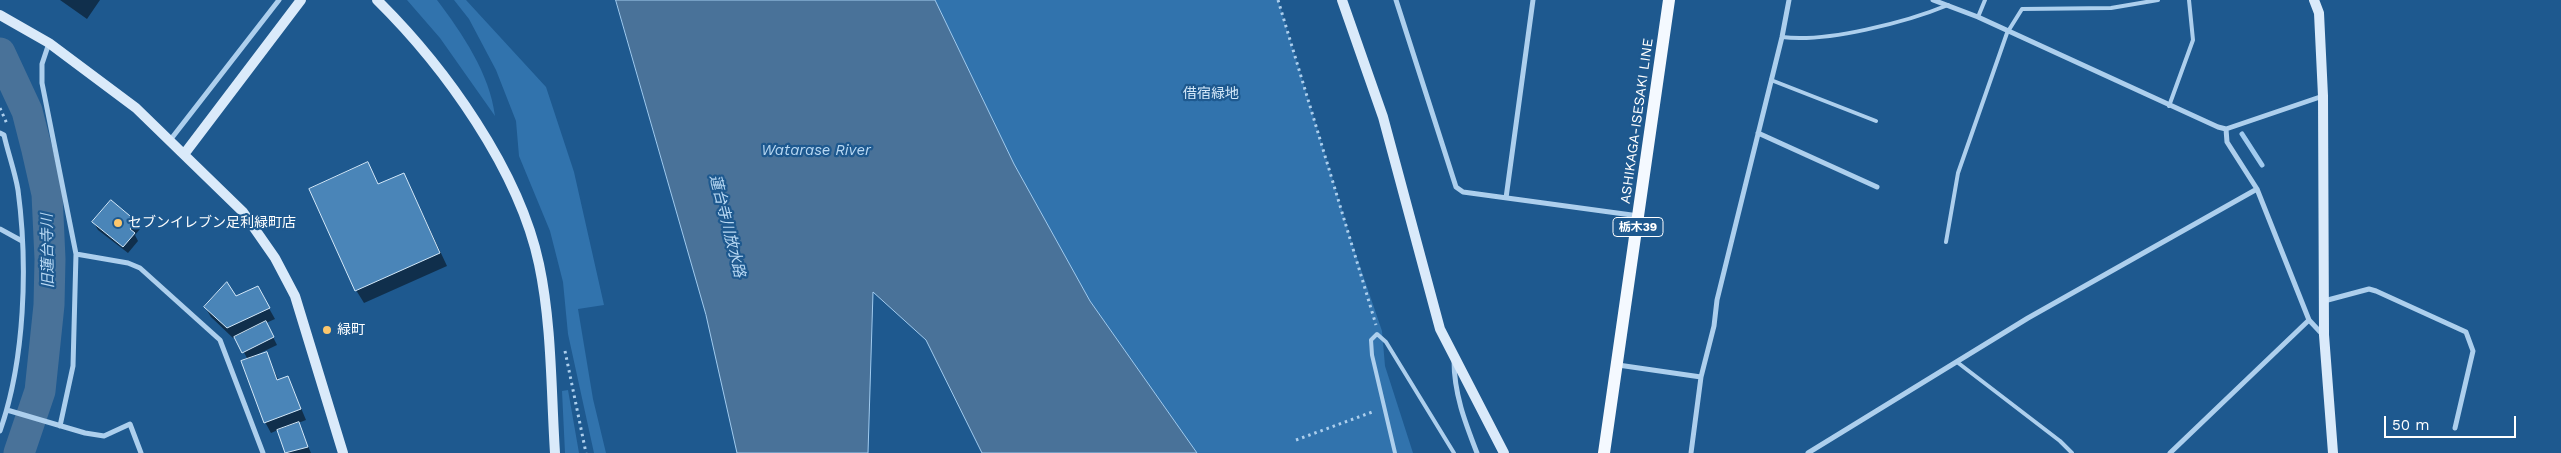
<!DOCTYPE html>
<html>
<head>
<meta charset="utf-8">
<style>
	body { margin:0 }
	#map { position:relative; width:2561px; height:453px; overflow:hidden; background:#1e598f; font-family:"Work Sans",sans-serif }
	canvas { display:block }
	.scale { position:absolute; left:2384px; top:416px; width:132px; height:22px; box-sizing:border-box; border:2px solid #fff; border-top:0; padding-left:6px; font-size:15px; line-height:18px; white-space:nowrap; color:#fff; -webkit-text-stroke:4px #1e598f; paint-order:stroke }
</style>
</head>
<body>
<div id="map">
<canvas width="2561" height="453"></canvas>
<div class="scale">50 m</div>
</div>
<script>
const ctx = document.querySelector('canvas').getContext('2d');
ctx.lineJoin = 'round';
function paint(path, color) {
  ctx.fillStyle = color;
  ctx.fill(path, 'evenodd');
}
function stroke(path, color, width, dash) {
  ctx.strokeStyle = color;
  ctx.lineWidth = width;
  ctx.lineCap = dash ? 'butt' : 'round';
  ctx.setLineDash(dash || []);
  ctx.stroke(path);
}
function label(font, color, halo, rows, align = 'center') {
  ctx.font = font + ' "Work Sans","Noto Sans JP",sans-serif';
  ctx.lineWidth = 4.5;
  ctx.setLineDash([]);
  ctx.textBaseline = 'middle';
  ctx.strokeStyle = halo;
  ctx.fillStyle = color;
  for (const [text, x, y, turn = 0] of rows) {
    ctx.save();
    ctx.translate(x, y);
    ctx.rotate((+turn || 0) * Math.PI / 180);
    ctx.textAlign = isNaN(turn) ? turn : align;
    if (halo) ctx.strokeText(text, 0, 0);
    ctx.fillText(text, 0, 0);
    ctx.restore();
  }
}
paint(new Path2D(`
	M407,0H437C462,33 490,74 495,116L440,38Z
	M454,0H466L546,87L574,172L604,305L578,309L593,399L606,453H594L568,334L563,282L550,231L519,156L516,121L496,70L469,19Z
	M935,0H1278L1352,243L1382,331L1385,366L1413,453H1197L1090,301L1014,164Z
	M568,390L579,453H565L562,391Z`), '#3173ad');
const water = new Path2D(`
	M616,0H935L1014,164L1090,301L1197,453H982L926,340L873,292L868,453H737L706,315Z`);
paint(water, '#497299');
stroke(water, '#a1cbef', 1);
paint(new Path2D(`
	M60,0H100L87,19Z
	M368,164L379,185L404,174L447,266L364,303L356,290Z
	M135,222L140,229L135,235L138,241L128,253L98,230L94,223Z
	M257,287L275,319L266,323L277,345L254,356L266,354L279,381L288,377L306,420L298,423L311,453H286L278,430L271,433L265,422L248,360L236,337L233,338L211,317L205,307L236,298Z`), '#0007');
stroke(new Path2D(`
	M2242,134L2262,165`), '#a1cbef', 5);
stroke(new Path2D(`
	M0,53L27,111L37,150L47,194L50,259L49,305L40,391L19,453`), '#497299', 31);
const building = new Path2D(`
	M368,162L378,184L404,173L440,253L355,291L309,189Z
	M111,200L136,221L130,229L135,233L123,247L92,222Z
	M227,282L236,296L258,286L270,308L227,328L204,307Z
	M266,321L274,337L242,353L234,337Z
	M267,352L277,380L288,376L301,409L264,423L241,361Z
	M299,422L308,447L285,453L277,430Z`);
paint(building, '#4a85b8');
stroke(building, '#d3e8f9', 1);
stroke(new Path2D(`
	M1278,0L1376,325
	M0,108L7,124
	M565,351L586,453
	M1296,440L1375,411`), '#adcfed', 3, [2.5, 4]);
stroke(new Path2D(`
	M1978,17L1985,0
	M1782,37C1826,43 1907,22 1948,5
	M1771,80L1876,121
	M2169,106L2193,40L2189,0
	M1946,242L1958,173L2007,33L2022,9L2111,8L2158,0
	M1957,362L2060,441L2072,453
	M1395,453L1372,355L1371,340L1377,334L1386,342L1454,453`), '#adcfed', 4);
stroke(new Path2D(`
	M1396,0L1456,187L1463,192L1639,216
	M1933,0L1978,17L2218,127L2226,129L2323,96
	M49,43L42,64V83L76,254L73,366L60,426
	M2226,129L2227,142L2257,189L2309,320L2323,335
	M0,133L4,135C8,153 15,172 18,190C28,265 25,360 0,431
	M1758,133L1877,187
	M171,139L279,0
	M1506,198L1533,0
	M0,229L22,241
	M76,254L128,263L140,268L220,340L263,453
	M2324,301L2369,289L2376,291L2466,332L2473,351L2455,428
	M1454,360C1454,394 1465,422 1477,453
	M1618,365L1701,377
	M7,410L85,433L104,436L130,424L141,453
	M1691,453L1701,377L1714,326L1717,300L1782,37L1789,0
	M1808,453L2028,318L2257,189
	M2170,453L2309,320`), '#adcfed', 5);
stroke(new Path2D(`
	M377,0C445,67 519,170 539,264C552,325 551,391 555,453
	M1342,0L1383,117L1440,329L1504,453
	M2314,0L2319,13L2323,96L2324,335L2333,453
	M0,15L49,43L136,108L243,212L275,258L295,296L343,453
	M185,153L301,0`), '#daeafa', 10);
stroke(new Path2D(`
	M1604,453L1669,0`), '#f4f9ff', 12);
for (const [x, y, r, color] of [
	[118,223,5,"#fcc76d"],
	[327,330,5,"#fcc76d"]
]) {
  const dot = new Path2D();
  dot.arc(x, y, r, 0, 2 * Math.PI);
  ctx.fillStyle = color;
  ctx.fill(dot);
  stroke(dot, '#1e598f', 2);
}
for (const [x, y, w] of [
	[1638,227,50]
]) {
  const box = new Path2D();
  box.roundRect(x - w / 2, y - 9.5, w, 19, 4);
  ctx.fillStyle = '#1e598f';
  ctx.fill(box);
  stroke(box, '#fff', 1);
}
label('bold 12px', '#fff', null, [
	["栃木39",1638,227]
]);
label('14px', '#d3e8f9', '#1e598f', [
	["借宿緑地",1211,94]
]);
label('14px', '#fff', '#1e598f', [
	["ASHIKAGA-ISESAKI LINE",1637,121,-82]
]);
label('14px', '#fff', '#1e598f', [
	["セブンイレブン足利緑町店",128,223],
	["緑町",337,330]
], 'left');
label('italic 15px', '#b9d9f4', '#1e598f', [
	["Watarase River",816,151],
	["蓮台寺川放水路",727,226,76],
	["旧蓮台寺川",48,251,-91]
]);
</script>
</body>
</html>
